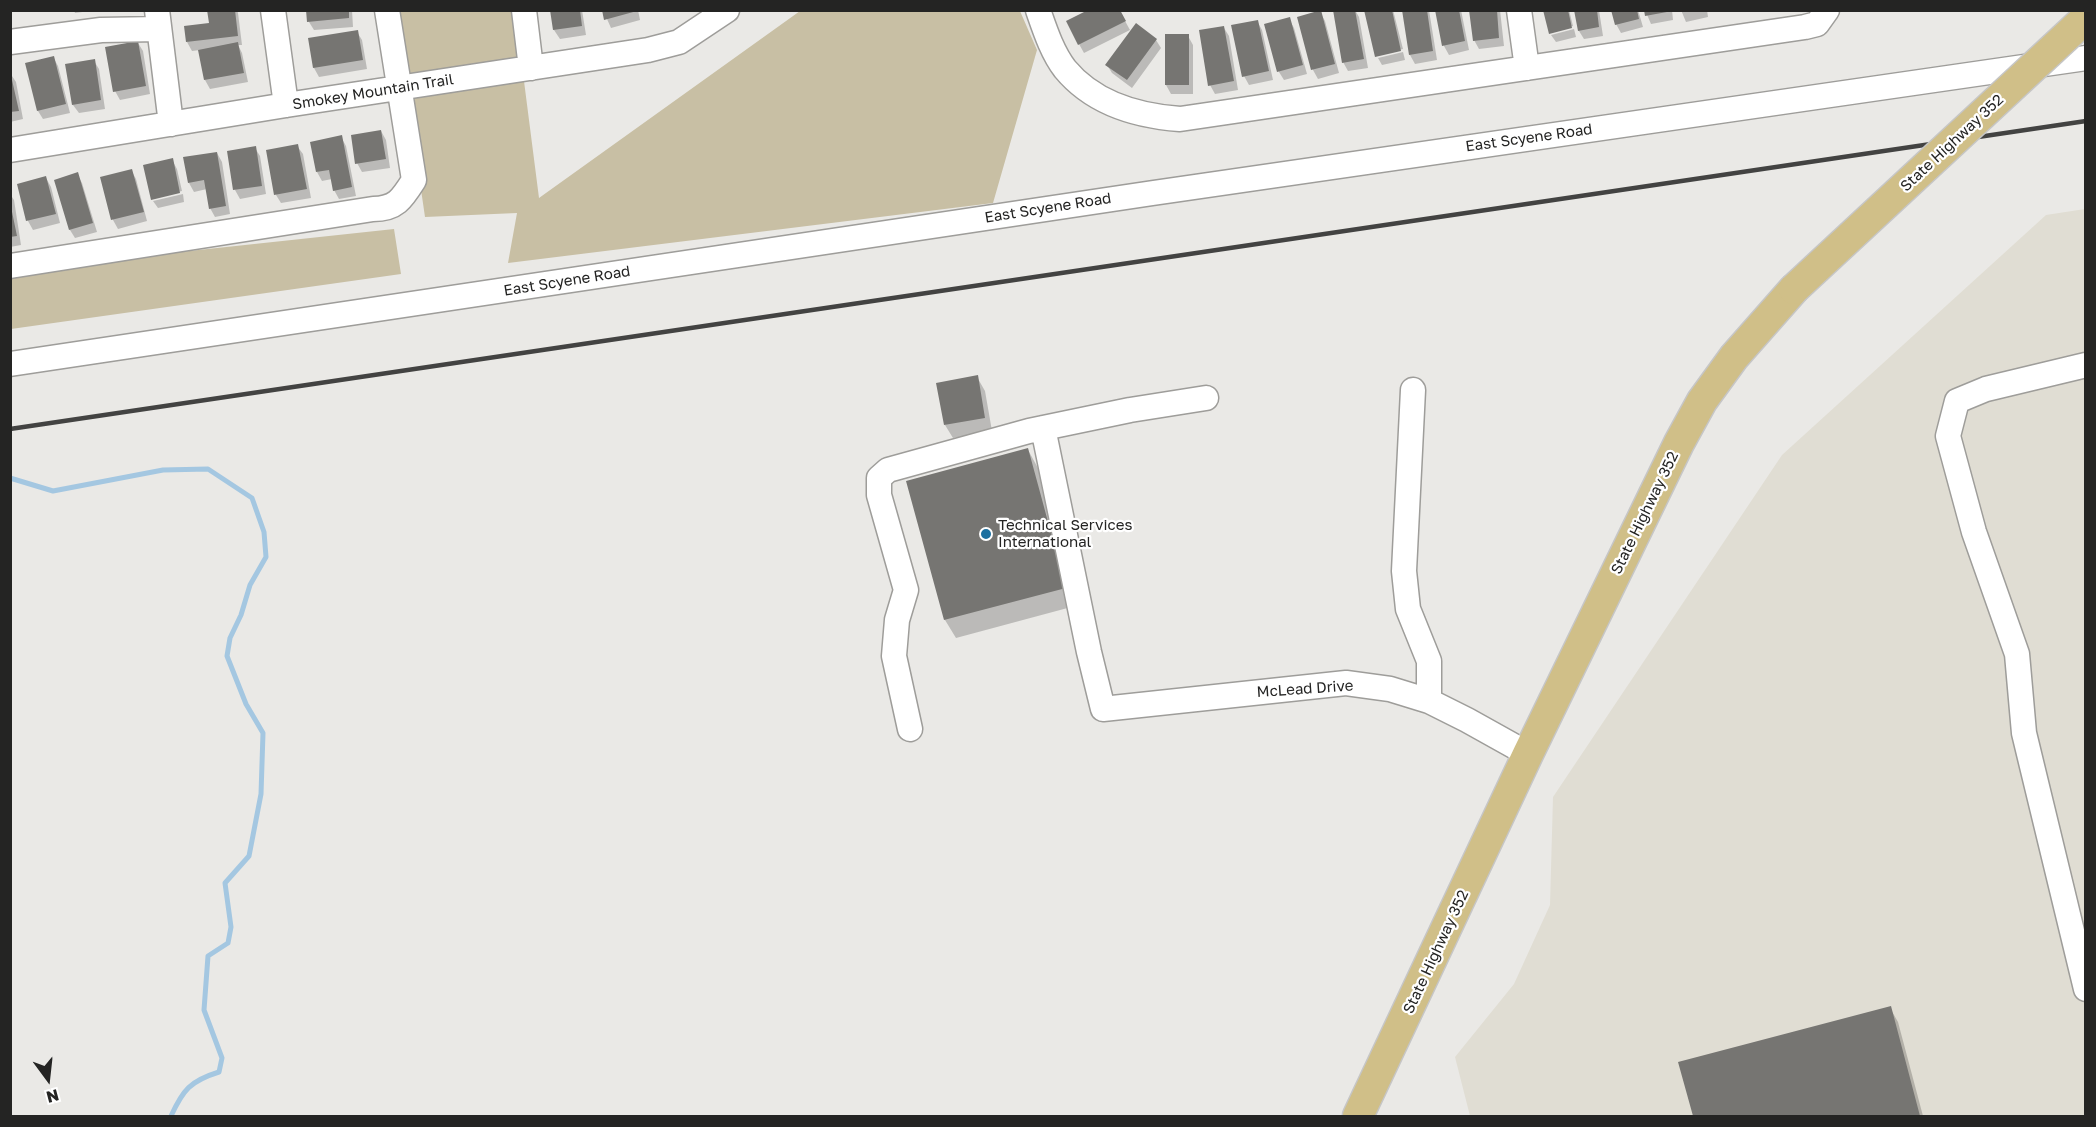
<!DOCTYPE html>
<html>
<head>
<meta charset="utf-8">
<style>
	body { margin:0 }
	#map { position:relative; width:2096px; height:1127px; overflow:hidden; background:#eae9e6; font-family:"Golos Text",sans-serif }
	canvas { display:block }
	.frame { position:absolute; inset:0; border:12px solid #242423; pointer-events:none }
	.north { position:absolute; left:18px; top:1049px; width:60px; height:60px; -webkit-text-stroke:4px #fff; paint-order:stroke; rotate:165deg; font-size:16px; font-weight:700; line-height:24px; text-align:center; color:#242423 }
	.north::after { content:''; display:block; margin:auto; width:21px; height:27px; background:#242423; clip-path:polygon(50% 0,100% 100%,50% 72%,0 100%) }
</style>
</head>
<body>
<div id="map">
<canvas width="2096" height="1127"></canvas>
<div class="frame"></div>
<div class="north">N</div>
</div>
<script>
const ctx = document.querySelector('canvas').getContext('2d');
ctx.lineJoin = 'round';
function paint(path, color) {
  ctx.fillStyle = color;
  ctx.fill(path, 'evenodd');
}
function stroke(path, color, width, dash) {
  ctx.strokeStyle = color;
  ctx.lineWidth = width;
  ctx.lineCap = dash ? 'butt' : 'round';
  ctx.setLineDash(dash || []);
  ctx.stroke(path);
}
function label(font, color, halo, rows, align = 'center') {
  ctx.font = font + ' "Golos Text",sans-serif';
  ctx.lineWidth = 4.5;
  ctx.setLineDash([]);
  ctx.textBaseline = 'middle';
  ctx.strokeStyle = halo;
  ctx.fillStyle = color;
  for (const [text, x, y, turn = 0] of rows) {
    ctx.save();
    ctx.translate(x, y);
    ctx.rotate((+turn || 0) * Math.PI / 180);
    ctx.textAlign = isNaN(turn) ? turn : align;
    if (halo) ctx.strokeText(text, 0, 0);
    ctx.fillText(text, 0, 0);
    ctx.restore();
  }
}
paint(new Path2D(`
	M2085,209V1116H1470L1455,1057L1514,984L1550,905L1553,797L1782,455L2046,215Z`), '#e0ddd3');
paint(new Path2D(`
	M395,11H515L539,198L800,11H1020L1037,50L993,203L508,263L517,213L425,217Z
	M394,229L401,274L11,329L10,274L96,261Z`), '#c8bfa4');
paint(new Path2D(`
	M74,10H97L75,13Z
	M209,10H237L238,13L242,45H238L242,53L248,82L210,89L205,80L200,50L192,51L187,42L210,24Z
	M308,10H352L353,27L314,30L309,22Z
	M552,10H582L586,35L560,39L554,30Z
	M603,10H638L640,20L611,28Z
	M1119,10L1130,30L1084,53L1079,44Z
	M1342,10H1355L1359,17L1368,68L1348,71L1343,62Z
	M1366,10H1393L1403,49L1377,55V57Z
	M1403,10H1429L1437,60L1415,64L1410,55Z
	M1436,10H1461L1469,50L1449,55L1444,46Z
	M1471,10H1500L1504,46L1479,49L1474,40Z
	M1544,10H1569L1573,26L1551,32Z
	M1576,10H1599L1603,36L1584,39L1579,31Z
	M1612,10H1638L1643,27L1621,33L1616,24Z
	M1645,10H1672L1673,20L1651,24Z
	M1681,10H1707L1708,17L1686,22Z
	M1320,12L1325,21L1339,73L1318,79L1313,70L1299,18Z
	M1289,19L1294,28L1307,74L1284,80L1279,72L1266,25Z
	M1257,21L1262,30L1273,80L1249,85L1244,76Z
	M1224,28L1229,36L1238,90L1215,94L1210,85Z
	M1574,29L1576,37L1556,42L1551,35Z
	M357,32L362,40L367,69L319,77L314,68L310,39Z
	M1188,36L1193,45V94H1171L1166,85Z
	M1156,40L1161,48L1132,88L1112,73L1107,65Z
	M138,43L143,51L150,94L120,100L115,91Z
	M1403,52L1405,60L1382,65L1378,58Z
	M53,57L58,66L70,113L43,119L38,111Z
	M94,61L99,69L105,109L79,113L73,105Z
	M10,73L16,82L23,119L10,122Z
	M381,131L386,140L390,168L362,172L357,163Z
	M341,137L346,146L356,196L339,199L334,190L332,179L322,181L317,172Z
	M297,146L303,154L311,198L281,203L276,195Z
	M255,148L260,156L266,194L240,199L235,190Z
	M217,153L222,162L230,214L215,217L210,208L207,189L194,192L189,183Z
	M172,160L177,169L182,191L153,198V200L145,166Z
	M131,170L136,179L147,221L118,229L113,220L102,178Z
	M77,174L82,183L97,232L75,238L70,230Z
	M46,178L51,187L60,223L33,230L28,221L18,185Z
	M10,194L14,200L21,245L10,247Z
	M183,194L184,202L158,208L153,201Z
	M977,377L985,391L992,431L953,438L945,425Z
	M1028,450L1038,468L1075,606L956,638L945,620L908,482Z
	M1890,1008L1898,1022L1923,1116H1694L1680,1063Z`), '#0003');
stroke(new Path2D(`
	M10,478L53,491L163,470L208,469L252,498L264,532L266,557L250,585L241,615L230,638L227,656L246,704L263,733L261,794L249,856L225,883L231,927L228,943L208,956L204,1010L222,1058L219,1072C190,1081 183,1090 171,1116`), '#a4c7e1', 5);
paint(new Path2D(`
	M207,10H235L238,36L186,42L184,26L209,23Z
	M306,10H349V18L307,22Z
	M550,10H580L582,26L553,30Z
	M602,10H637V11L604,20Z
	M1088,10H1120L1126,21L1078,45L1066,21Z
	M1321,10L1335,64L1311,70L1297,17Z
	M1333,10H1355L1364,59L1342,63Z
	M1364,10H1392L1401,51L1375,57Z
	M1402,10H1427L1433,51L1409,55Z
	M1435,10H1459L1465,41L1442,46Z
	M1469,10H1497L1499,38L1473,41Z
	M1543,10H1568L1572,28L1549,34Z
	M1574,10H1597L1599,27L1578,31Z
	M1611,10H1637L1639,19L1615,25Z
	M1644,10H1667V12L1645,16Z
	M1290,17L1303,65L1277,72L1264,24Z
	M1258,20L1269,71L1242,77L1231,25Z
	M1136,23L1157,39L1127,80L1105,65Z
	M1224,26L1234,81L1208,86L1199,30Z
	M358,30L363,60L313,68L308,38Z
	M1165,34H1189V85H1165Z
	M138,41L146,86L113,92L105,47Z
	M238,42L244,73L204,80L198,50Z
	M54,56L66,104L37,111L25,63Z
	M95,59L101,100L72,105L65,64Z
	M10,71L19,111L10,112Z
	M381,130L386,159L355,164L351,135Z
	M342,135L352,187L333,191L329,170L316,172L310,142Z
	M298,144L307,189L274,195L266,150Z
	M256,146L262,186L233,190L227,151Z
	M217,152L226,206L209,209L204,180L188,183L183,157Z
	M173,158L180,193L151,200L143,165Z
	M132,169L144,212L111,220L100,177Z
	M78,172L93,223L69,230L54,180Z
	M46,176L56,214L26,221L17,184Z
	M10,202L17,236L10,237Z
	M978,375L985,418L944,425L936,383Z
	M1028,448L1066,588L944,620L906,481Z
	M1891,1006L1920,1116H1693L1678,1062Z`), '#767572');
const minor = new Path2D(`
	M157,10L171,124
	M273,10L286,105
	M524,10L531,68
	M1038,10C1045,30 1052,52 1065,69C1094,104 1138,116 1180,119L1805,27L1817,24L1827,10
	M1519,10L1527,68
	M10,42L101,30L159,29
	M10,150L286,105L648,50L679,42L727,10
	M10,266L373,209C396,209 402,199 414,180L387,10
	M10,364L1153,193L2086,58
	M2086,365L1986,389L1957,401L1948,436L1974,532L2017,654L2024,733L2086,989
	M1413,390L1404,571L1408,609L1429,661V701
	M1043,428L1089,652L1103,709L1346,683L1390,689L1429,701L1467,720L1528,754
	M910,729L894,656L897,620L906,590L879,495V478L888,470L1029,431L1130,410L1206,398`);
const major = new Path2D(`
	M1358,1116L1528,754L1679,443L1702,401L1734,357L1794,289`);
stroke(minor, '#9e9d9a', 27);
stroke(major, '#c6c6c6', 33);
stroke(minor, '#fff', 24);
stroke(major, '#d0bf88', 30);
stroke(new Path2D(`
	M10,429L2086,121`), '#434342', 4.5);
const majorBridge = new Path2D(`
	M1794,289L2086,18`);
stroke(majorBridge, '#c6c6c6', 33, []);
stroke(majorBridge, '#d0bf88', 30);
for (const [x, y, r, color] of [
	[986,534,6,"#1c70a0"]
]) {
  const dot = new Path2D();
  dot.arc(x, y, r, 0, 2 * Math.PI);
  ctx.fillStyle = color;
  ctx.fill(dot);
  stroke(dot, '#fff', 2);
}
label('15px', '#242423', '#fff', [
	["Smokey Mountain Trail",373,92,-9],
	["East Scyene Road",1529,138,-8],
	["State Highway 352",1952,143,-43],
	["East Scyene Road",1048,208,-9],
	["East Scyene Road",567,281,-9],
	["State Highway 352",1645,513,-64],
	["McLead Drive",1305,689,-4],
	["State Highway 352",1436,952,-65]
]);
label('15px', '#242423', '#fff', [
	["Technical Services",998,525],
	["International",998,542]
], 'left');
</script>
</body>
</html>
